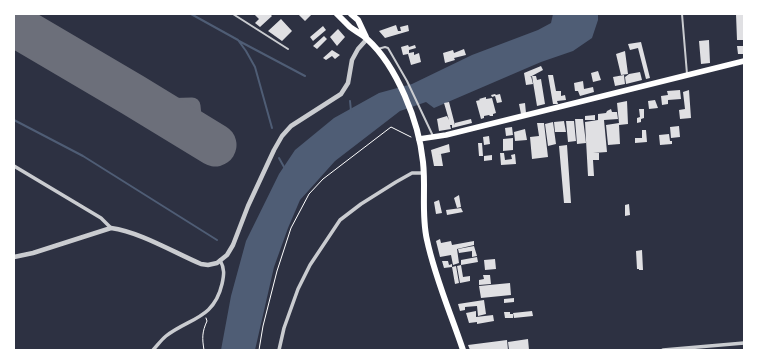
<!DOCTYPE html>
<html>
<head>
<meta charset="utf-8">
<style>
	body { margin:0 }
	#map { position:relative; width:758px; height:364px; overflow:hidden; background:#2d3142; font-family:Ubuntu,sans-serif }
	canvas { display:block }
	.frame { position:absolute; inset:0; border:15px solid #fff; pointer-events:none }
</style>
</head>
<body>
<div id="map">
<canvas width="758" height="364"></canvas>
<div class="frame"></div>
</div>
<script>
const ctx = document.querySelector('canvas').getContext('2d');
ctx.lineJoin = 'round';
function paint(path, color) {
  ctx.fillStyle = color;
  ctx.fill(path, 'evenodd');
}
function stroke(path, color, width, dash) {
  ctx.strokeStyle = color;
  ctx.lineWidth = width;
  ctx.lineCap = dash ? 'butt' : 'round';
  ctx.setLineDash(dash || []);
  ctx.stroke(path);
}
paint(new Path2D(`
	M553,14H598V20L592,38L573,51L541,62L434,108L426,102L400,111L335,161L300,200L288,228L274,267L255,350H221L231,296L246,241L279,174L295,150L334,118L379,93L412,84L472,55L538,30L551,23Z`), '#4f5d75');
stroke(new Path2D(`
	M191,14L238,40L246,51L255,67L272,128
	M239,41L305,76
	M350,101L351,111
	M14,120L83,156L217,240
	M279,158L284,167`), '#4f5d75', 2);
stroke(new Path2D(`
	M143,101L157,107L192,106L193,116`), '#6c6f7a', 17);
stroke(new Path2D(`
	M14,25L133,95L215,145`), '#6c6f7a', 43);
paint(new Path2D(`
	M254,14H270L272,16L260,27L255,23L259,19Z
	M298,14H312L305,21Z
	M736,14H744V40H737Z
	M281,19L292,31L282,41L268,31Z
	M396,25L398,31H401L400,27L408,25L409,31L385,38L379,31Z
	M323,26L326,30L313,41L310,37Z
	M338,29L345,37L337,46L330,37Z
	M324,36L327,39L317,49L313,46Z
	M709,40L710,63L701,64L699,41Z
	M641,42L650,78L646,79L638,48L630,50L628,44Z
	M408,45L409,47L415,45L416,48L409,50V53L414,52V55L419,53L421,62L411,65L408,54L403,55L401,47Z
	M737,46H744V54H738Z
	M464,49L466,55L454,58L455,60L445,63L443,53L453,50L454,53Z
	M332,50L340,55L335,59L332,56L326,60L323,58Z
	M625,51L628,74L621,75L616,54Z
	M541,66L543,70L530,77L531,76L533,84L526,85L524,73Z
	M598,71L601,80L593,82L591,73Z
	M640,72L642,80L626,84L625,77L629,74Z
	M548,75H553L556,91H561V96L565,95L566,100L557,101L558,104H553Z
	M624,75L625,84L615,86L613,77Z
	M532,76H536L537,80L541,79L545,104L537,106Z
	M583,81L584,89L593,87L594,92L580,96L578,91H575L574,83Z
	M680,90L681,99L668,100V104L662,105L661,96L668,95L667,91Z
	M689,90L691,118L680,119L679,110L685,109L683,92Z
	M495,94L496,95L500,94L502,102L497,103L495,96L492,97L491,95Z
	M486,97V99L492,98L496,113L493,114V116H490L489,115L484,116V118L481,119L476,101L480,100L479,99Z
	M655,100L658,108L649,109L648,101Z
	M627,101L628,124L619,125L620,144L608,145L606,125L619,123L617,103Z
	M449,102L455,125V123L471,119L472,123L452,128V125H450L451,129L439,131L437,119L447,116L449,120L444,103Z
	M525,103L526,113L521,114L519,104Z
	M611,109L612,112H617L618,119L604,120L607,152L593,153H599V160H593L594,176H588L585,122L598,120V114L606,113L607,111Z
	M639,109H644V118L641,119V122L637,123V118L640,117Z
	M595,115V120H585V116Z
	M575,119H583L586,143L577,144Z
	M564,121L566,132H555L554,122Z
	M566,121H574L576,141L568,142Z
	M553,122L556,144L548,146L545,124Z
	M537,123H544L548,157L532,159L530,137L539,136Z
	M679,126L680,137L671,138L670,127Z
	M512,127L513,135L506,136L505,128Z
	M525,129L527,140L515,141L514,132Z
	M642,130H646L647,142L635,143V138H642Z
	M669,134L670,141H672V144L660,145L659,135Z
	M489,136L490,144L484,145L483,137Z
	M513,138V150L503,151V139Z
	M478,143H482L483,156H479Z
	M449,144L450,152L436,155L441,154L443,166H434L431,150Z
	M567,145L571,203H564L559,146Z
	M500,153H504L505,160L512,159L511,155L515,154L516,164L501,165Z
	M492,155V160L484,161V156Z
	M459,195L461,207L457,208L454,198Z
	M439,200L442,213L436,214L434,202Z
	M629,204L630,215L625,216V205Z
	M461,208L463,212L447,215L446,210Z
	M440,239L441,243L451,241L452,245L474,241V245L457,249L459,263L453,265L451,255L440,257L436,241Z
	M474,246L477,256L472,257V251L459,253L458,249Z
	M642,250L643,270H639V269H637L636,251Z
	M477,257L478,262L461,265V260Z
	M495,259L496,269L485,270L484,260Z
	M442,261H448L449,265L452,264V267L444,268Z
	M461,265L463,277L470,276V281L460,283L457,266Z
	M456,266L459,283L455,284L452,267Z
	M483,275H490L491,284L479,285V280L484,279Z
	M510,283L511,295L481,298L479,286Z
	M514,298V302L504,303V299Z
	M484,300L486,314L478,316L477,306L465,307V310L460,311L458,304Z
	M476,311V317L493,315L494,321L477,324V322L469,323L466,313Z
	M532,311L533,316L514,318L513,313Z
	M504,312H510V314H513V318H505Z
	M528,339L529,350H509L508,342Z
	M507,340L508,350H470L468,345Z`), '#e0e0e3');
stroke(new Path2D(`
	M204,350C202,338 202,332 207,321L206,318
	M259,350L263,326L277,271L291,228L309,194L323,179L391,127L411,137`), '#fff', 1);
stroke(new Path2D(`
	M233,14L288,49
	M682,14L687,74
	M378,49L385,47L388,48L407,81L433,136`), '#caccd0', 2);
stroke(new Path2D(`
	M14,166L101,218L111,228
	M153,350C157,346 161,340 166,336C189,318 214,319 222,284C224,275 225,269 220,260
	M279,350L284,328L298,289L310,265L340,220L361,204L396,182L412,173H424
	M663,350L744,343`), '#caccd0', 3.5);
stroke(new Path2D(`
	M14,257L33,253L111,228C140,232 173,252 201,264L208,265L217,263L227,255L233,245L248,206L274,150L282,136L291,126L341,94L348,83L352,60L358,49L367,39`), '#caccd0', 4.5);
stroke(new Path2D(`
	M419,139L446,135L744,61`), '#fff', 5.5);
stroke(new Path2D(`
	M337,14C341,18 346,23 350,27C355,31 362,34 367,39C397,66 419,122 423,162C426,188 421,215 427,240C435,278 451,314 463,350
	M351,14L358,20L366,37`), '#fff', 6);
</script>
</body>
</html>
